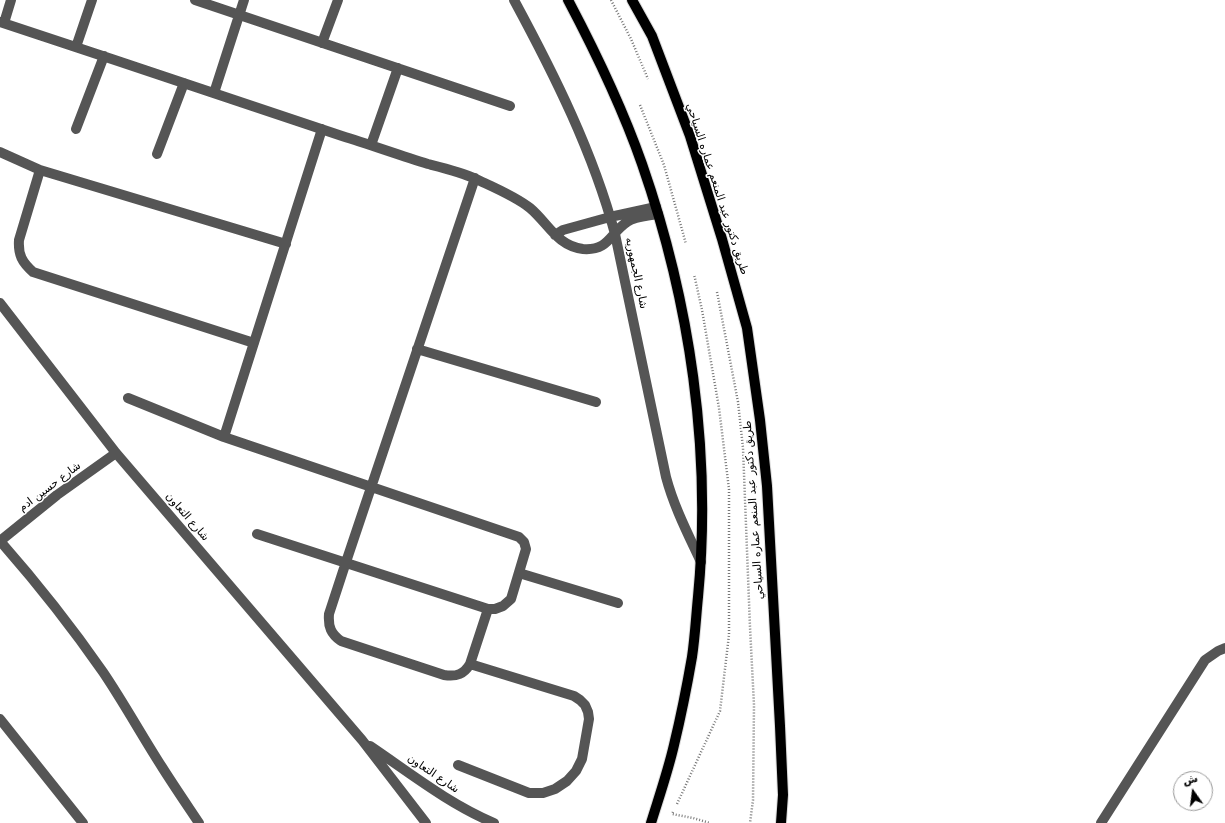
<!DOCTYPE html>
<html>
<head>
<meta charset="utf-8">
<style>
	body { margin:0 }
	#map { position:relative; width:1225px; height:823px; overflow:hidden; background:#fff; font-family:"DejaVu Sans",Cairo,sans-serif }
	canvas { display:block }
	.north { position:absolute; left:1173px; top:771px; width:40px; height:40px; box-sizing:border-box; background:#fff; border:1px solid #999; border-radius:50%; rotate:346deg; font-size:11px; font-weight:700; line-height:16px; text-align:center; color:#000 }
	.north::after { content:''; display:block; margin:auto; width:14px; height:18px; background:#000; clip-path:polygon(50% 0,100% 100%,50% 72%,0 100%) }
</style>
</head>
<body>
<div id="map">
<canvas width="1225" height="823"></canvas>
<div class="north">ش</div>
</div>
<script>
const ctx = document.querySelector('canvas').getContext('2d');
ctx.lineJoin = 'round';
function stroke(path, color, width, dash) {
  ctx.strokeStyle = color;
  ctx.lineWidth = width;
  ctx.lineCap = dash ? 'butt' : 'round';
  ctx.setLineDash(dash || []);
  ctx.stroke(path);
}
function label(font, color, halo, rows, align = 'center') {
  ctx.font = font + ' "DejaVu Sans",Cairo,sans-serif';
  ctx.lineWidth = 3;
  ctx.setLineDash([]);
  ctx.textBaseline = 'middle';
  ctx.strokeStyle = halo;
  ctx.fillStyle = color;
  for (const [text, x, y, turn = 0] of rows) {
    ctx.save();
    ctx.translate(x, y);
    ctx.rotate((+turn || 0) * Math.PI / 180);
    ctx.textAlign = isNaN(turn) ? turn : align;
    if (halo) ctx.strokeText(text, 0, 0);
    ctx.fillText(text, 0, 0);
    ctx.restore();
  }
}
const major = new Path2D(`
	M568,0C596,53 622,107 642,164C690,302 712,451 698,597C696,617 695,637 692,657C687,686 681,716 674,745C668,771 659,797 651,823
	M632,0L652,36L690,136L722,239L747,328L760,420L767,486L780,726L783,795L781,823`);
stroke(major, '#dbdbdb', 12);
stroke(new Path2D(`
	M611,0L631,39L648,79
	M640,105L664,165L686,244
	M717,292L738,402L743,448L750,627L754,705L753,800L750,823
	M677,804L720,711L729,635V489L719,408L702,310L694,274
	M673,812L672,814L693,818L710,823`), '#777', 2.5, [1, 2]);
stroke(new Path2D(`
	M195,0L510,106
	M514,0C554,74 593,152 615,234L666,477C674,507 688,534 701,562
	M0,22C114,60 228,97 342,136C371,145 399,155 428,164C444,168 461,172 476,179C493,187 515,196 530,208C548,223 557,246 583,249C609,251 610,233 627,222C635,216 648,216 658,214
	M4,23L11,0
	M322,43L338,0
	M76,47L92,0
	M214,93L244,0
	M76,129L104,56
	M371,145L398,68
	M0,152L40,170L286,244
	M157,154L184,83
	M40,170L19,240C18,255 22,262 33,272L254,343
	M475,178L346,562L329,614C328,627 331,634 341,641L444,675C457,677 464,674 470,664L488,609
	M555,235L563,230L610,217L656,207
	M0,303L116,453L362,740L426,823
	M417,349L596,402
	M128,398L224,437L519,537L524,542L526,549L511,599L503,606L495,609H488L257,534
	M224,437L322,129
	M0,541C37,583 71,626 103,672C124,703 142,736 162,767C174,786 187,805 199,823
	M0,541L57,495L116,453
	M519,573L618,603
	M0,719L83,823
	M370,746C410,773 449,804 494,823
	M458,765L529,793H543L555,789L567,781L576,771L582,759L589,719L588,712L585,705L580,700L574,696L470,664
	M1101,823L1205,660L1218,651L1225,648`), '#555', 10);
stroke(major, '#000', 10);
label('11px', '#000', '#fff', [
	["طريق دكتور عبد المنعم عماره السياحي",717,189,72],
	["شارع الجمهوريه",636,273,78],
	["شارع حسين ادم",50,487,-37],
	["طريق دكتور عبد المنعم عماره السياحي",754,510,-94],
	["شارع التعاون",187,517,49],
	["شارع التعاون",433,774,34]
]);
</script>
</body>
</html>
